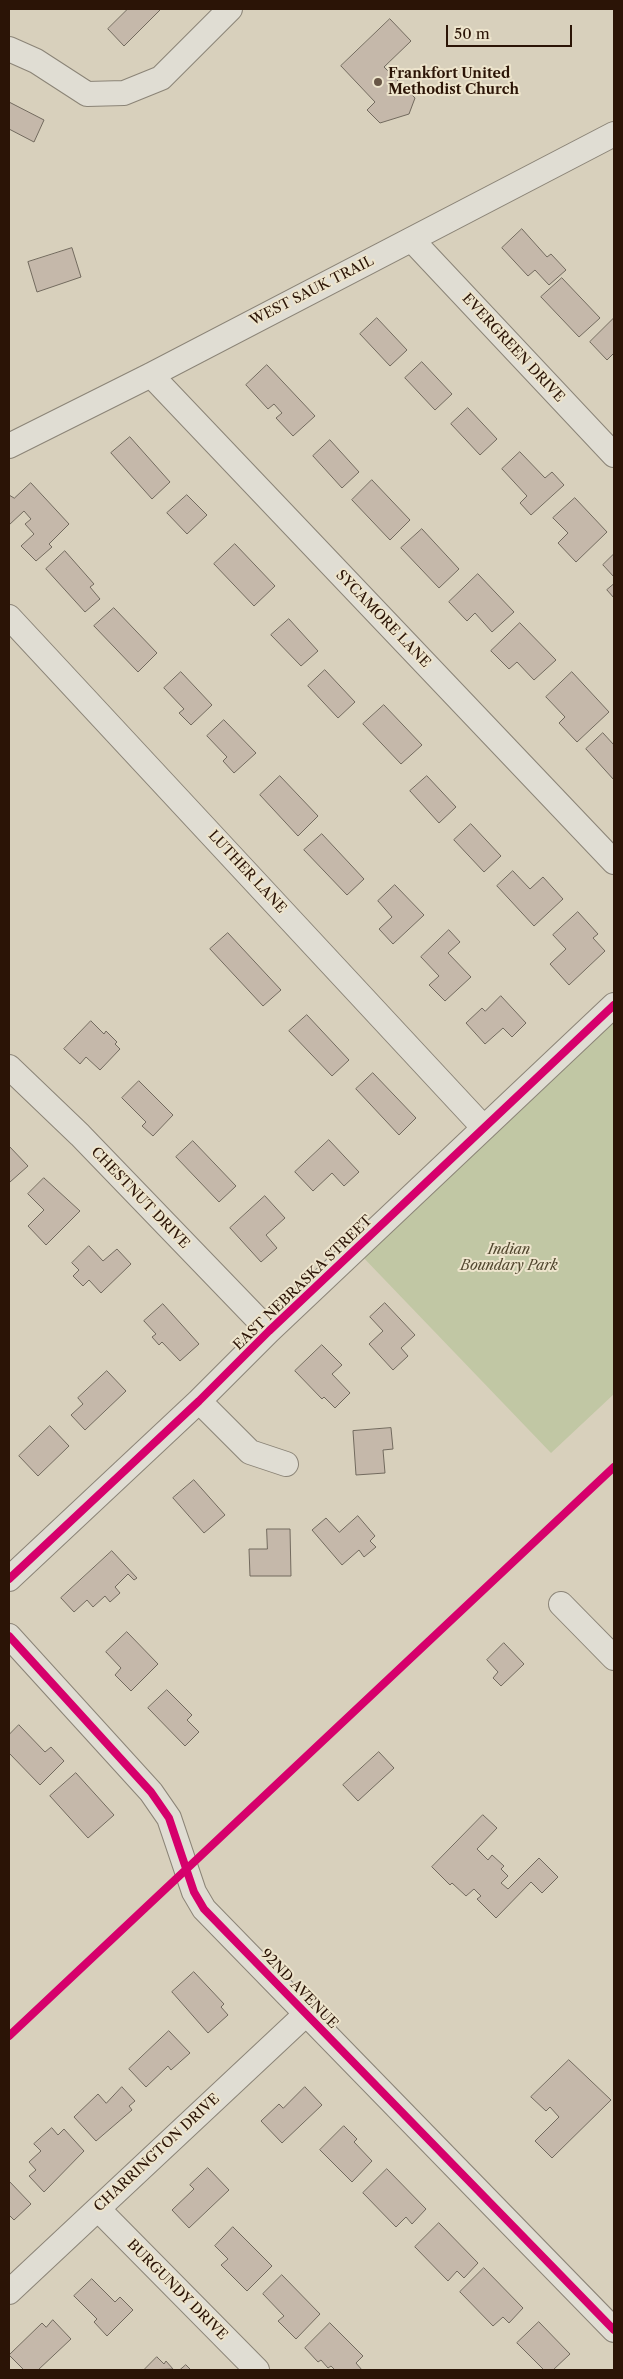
<!DOCTYPE html>
<html>
<head>
<meta charset="utf-8">
<style>
	body { margin:0 }
	#map { position:relative; width:623px; height:2379px; overflow:hidden; background:#d8d0bc; font-family:"Libre Caslon Text",serif }
	canvas { display:block }
	.frame { position:absolute; inset:0; border:10px solid #2b1406; pointer-events:none }
	.scale { position:absolute; left:446px; top:25px; width:126px; height:22px; box-sizing:border-box; border:2px solid #2b1406; border-top:0; padding-left:6px; font-size:15px; line-height:18px; white-space:nowrap; color:#2b1406; -webkit-text-stroke:4px #ede4cc; paint-order:stroke }
</style>
</head>
<body>
<div id="map">
<canvas width="623" height="2379"></canvas>
<div class="frame"></div>
<div class="scale">50 m</div>
</div>
<script>
const ctx = document.querySelector('canvas').getContext('2d');
ctx.lineJoin = 'round';
function paint(path, color) {
  ctx.fillStyle = color;
  ctx.fill(path, 'evenodd');
}
function stroke(path, color, width, dash) {
  ctx.strokeStyle = color;
  ctx.lineWidth = width;
  ctx.lineCap = dash ? 'butt' : 'round';
  ctx.setLineDash(dash || []);
  ctx.stroke(path);
}
function label(font, color, halo, rows, align = 'center') {
  ctx.font = font + ' "Libre Caslon Text",serif';
  ctx.lineWidth = 4;
  ctx.setLineDash([]);
  ctx.textBaseline = 'middle';
  ctx.strokeStyle = halo;
  ctx.fillStyle = color;
  for (const [text, x, y, turn = 0] of rows) {
    ctx.save();
    ctx.translate(x, y);
    ctx.rotate((+turn || 0) * Math.PI / 180);
    ctx.textAlign = isNaN(turn) ? turn : align;
    if (halo) ctx.strokeText(text, 0, 0);
    ctx.fillText(text, 0, 0);
    ctx.restore();
  }
}
paint(new Path2D(`
	M614,1011V1394L551,1453L359,1253Z`), '#c1c7a4');
const building = new Path2D(`
	M128,9H161L124,46L108,29Z
	M390,19L411,41L384,67L415,98L409,114L380,123L367,110L375,102L341,66Z
	M9,102L44,120L34,142L9,129Z
	M522,229L547,257L551,254L566,270L549,285L535,270L528,276L502,248Z
	M72,248L81,277L37,292L28,262Z
	M562,278L600,318L579,337L541,297Z
	M377,318L407,350L390,366L360,334Z
	M614,318V353L607,360L590,342Z
	M422,362L452,394L435,410L405,378Z
	M267,365L315,416L293,436L276,418L282,413L274,404L268,409L246,385Z
	M468,408L497,439L480,455L451,424Z
	M130,437L170,482L152,499L111,453Z
	M330,440L359,472L342,488L313,456Z
	M520,452L545,478L552,472L564,485L531,515L520,503L527,496L502,469Z
	M372,480L410,520L390,540L352,500Z
	M31,483L69,524L49,544L52,547L36,561L21,546L34,534L25,524L31,519L24,511L9,525V495L14,498Z
	M187,495L207,515L187,534L167,513Z
	M575,498L607,532L576,562L558,543L568,533L553,518Z
	M422,529L459,569L439,588L401,548Z
	M235,544L275,586L254,606L214,564Z
	M65,551L94,584L90,587L100,599L85,612L46,569Z
	M614,554V577L603,565Z
	M478,574L514,612L492,632L475,613L467,621L449,602Z
	M614,584V598L607,590Z
	M114,608L157,653L138,672L94,626Z
	M289,619L318,651L301,666L271,635Z
	M520,623L556,660L534,680L517,662L509,669L491,651Z
	M325,670L355,702L338,718L308,686Z
	M181,672L212,705L191,725L179,713L184,709L164,688Z
	M572,672L609,712L577,742L559,723L565,717L546,697Z
	M384,705L422,745L401,764L363,724Z
	M224,720L256,753L234,773L223,761L227,757L207,736Z
	M603,733L614,745V780L586,749Z
	M280,776L318,816L298,836L260,795Z
	M427,776L456,807L439,823L410,791Z
	M471,824L501,856L484,872L454,840Z
	M322,834L364,879L347,895L304,850Z
	M513,871L530,889L543,877L563,899L534,926L497,886Z
	M395,885L424,915L393,944L379,929L392,917L378,901Z
	M578,912L598,934L593,938L605,951L569,985L550,964L566,949L553,935Z
	M449,930L460,942L448,953L471,977L445,1001L429,985L439,976L421,957Z
	M228,933L281,990L263,1006L210,949Z
	M501,996L526,1023L512,1037L503,1028L485,1044L466,1023L482,1008L485,1011Z
	M307,1015L349,1060L332,1076L289,1031Z
	M91,1021L104,1034L106,1031L117,1042L115,1044L120,1049L100,1070L86,1057L80,1064L64,1049Z
	M373,1073L416,1118L399,1135L356,1089Z
	M139,1081L173,1115L153,1136L142,1126L146,1122L122,1098Z
	M329,1140L359,1172L344,1186L332,1173L313,1191L295,1172Z
	M193,1141L236,1186L219,1202L176,1157Z
	M9,1146L28,1166L10,1182L9,1181Z
	M44,1178L80,1211L46,1245L28,1226L44,1210L28,1194Z
	M265,1196L285,1218L266,1235L277,1248L261,1262L230,1228Z
	M89,1246L103,1261L117,1249L131,1264L101,1293L89,1280L83,1286L73,1276L79,1270L72,1263Z
	M385,1303L415,1335L401,1348L408,1356L393,1370L369,1344L383,1331L370,1317Z
	M163,1304L199,1344L180,1361L162,1342L159,1345L152,1337L156,1334L144,1321Z
	M322,1345L342,1365L332,1374L350,1393L335,1408L324,1397L322,1399L295,1371Z
	M107,1371L126,1391L85,1430L71,1415L83,1404L78,1398Z
	M50,1426L69,1446L38,1476L19,1456Z
	M391,1428L393,1449L383,1450L385,1473L356,1475L353,1431Z
	M194,1480L225,1515L204,1533L173,1498Z
	M358,1516L375,1536L370,1541L376,1547L364,1557L359,1550L342,1565L312,1530L326,1518L339,1532Z
	M267,1529H290L291,1576H250L249,1549H267Z
	M112,1551L137,1578L134,1580L128,1574L115,1587L120,1593L110,1602L105,1596L93,1607L87,1600L74,1612L61,1598Z
	M127,1632L158,1664L131,1691L115,1675L121,1668L106,1652Z
	M504,1643L524,1664L501,1686L493,1678L498,1672L487,1660Z
	M167,1690L192,1715L187,1720L199,1732L185,1746L148,1708Z
	M19,1725L45,1752L51,1747L64,1761L40,1785L9,1753V1735Z
	M379,1752L394,1768L358,1801L343,1785Z
	M76,1773L114,1815L88,1838L50,1796Z
	M483,1815L497,1828L477,1849L488,1860L492,1855L504,1866L501,1869L508,1876L501,1883L508,1889L539,1858L558,1877L542,1893L531,1882L496,1918L477,1899L481,1896L474,1889L466,1896L452,1883L450,1885L432,1867Z
	M194,1972L224,2004L221,2007L228,2015L208,2033L172,1992Z
	M169,2031L190,2053L171,2070L168,2066L146,2087L129,2069Z
	M569,2060L611,2100L552,2158L535,2141L559,2117L550,2107L546,2111L531,2097Z
	M122,2087L135,2101L129,2106L132,2110L96,2141L74,2117L98,2094L106,2103Z
	M305,2087L322,2105L282,2143L261,2121L279,2104L283,2108Z
	M344,2126L357,2139L354,2142L372,2161L352,2182L320,2150Z
	M52,2128L58,2135L64,2129L84,2151L44,2192L29,2176L36,2170L29,2162L41,2151L34,2144Z
	M208,2168L229,2190L189,2228L172,2210L194,2189L190,2185Z
	M387,2169L426,2209L412,2224L406,2217L396,2227L363,2193Z
	M9,2181L31,2204L14,2220L9,2215Z
	M439,2223L478,2263L464,2278L457,2271L448,2281L415,2247Z
	M233,2227L272,2266L247,2291L221,2265L228,2259L215,2246Z
	M484,2268L523,2308L509,2323L503,2317L493,2326L460,2292Z
	M282,2275L320,2314L296,2339L278,2321L284,2316L263,2294Z
	M92,2279L115,2302L120,2297L133,2310L107,2336L94,2322L97,2319L74,2296Z
	M53,2320L71,2339L38,2370H24L9,2355L42,2323L46,2327Z
	M539,2322L570,2354L553,2370H544L517,2343Z
	M330,2323L363,2356L356,2363L362,2370H335L331,2366L328,2368L321,2360L318,2362L305,2348Z
	M157,2357L164,2364L166,2361L173,2369L144,2370Z
	M186,2365L191,2370H180Z`);
paint(building, '#c5b8aa');
stroke(building, '#726a5e', 1);
const minor = new Path2D(`
	M9,49L36,61L87,94L124,93L161,78L230,9
	M412,240L614,455
	M151,375L614,862
	M9,446L151,375L614,134
	M9,617L484,1128
	M9,1067L80,1135L269,1331
	M199,1401L250,1452L286,1464
	M9,1579L199,1401L269,1331L614,1005
	M561,1604L614,1658
	M9,1636L151,1792L169,1818L194,1892L204,1909L614,2330
	M98,2209L257,2370
	M9,2292L306,2014`);
stroke(minor, '#8b8477', 26);
stroke(minor, '#e0ddd3', 24);
stroke(new Path2D(`
	M9,1579L199,1401L269,1331L614,1005
	M9,1636L151,1792L169,1818L194,1892L204,1909L614,2330
	M9,2036L614,1467`), '#d6006c', 8);
for (const [x, y, r, color] of [
	[378,82,5,"#685646"]
]) {
  const dot = new Path2D();
  dot.arc(x, y, r, 0, 2 * Math.PI);
  ctx.fillStyle = color;
  ctx.fill(dot);
  stroke(dot, '#ede4cc', 2);
}
label('bold 14px', '#2b1406', '#ede4cc', [
	["Frankfort United",388,74],
	["Methodist Church",388,90]
], 'left');
label('14px', '#2b1406', '#ede4cc', [
	["WEST SAUK TRAIL",312,291,-27],
	["EVERGREEN DRIVE",513,348,47],
	["SYCAMORE LANE",383,619,46],
	["LUTHER LANE",247,872,47],
	["CHESTNUT DRIVE",140,1198,46],
	["EAST NEBRASKA STREET",303,1283,-44],
	["92ND AVENUE",299,1989,46],
	["CHARRINGTON DRIVE",157,2153,-43],
	["BURGUNDY DRIVE",177,2290,45]
]);
label('italic 14px', '#52472f', '#ede4cc', [
	["Indian",509,1250],
	["Boundary Park",509,1266]
]);
</script>
</body>
</html>
